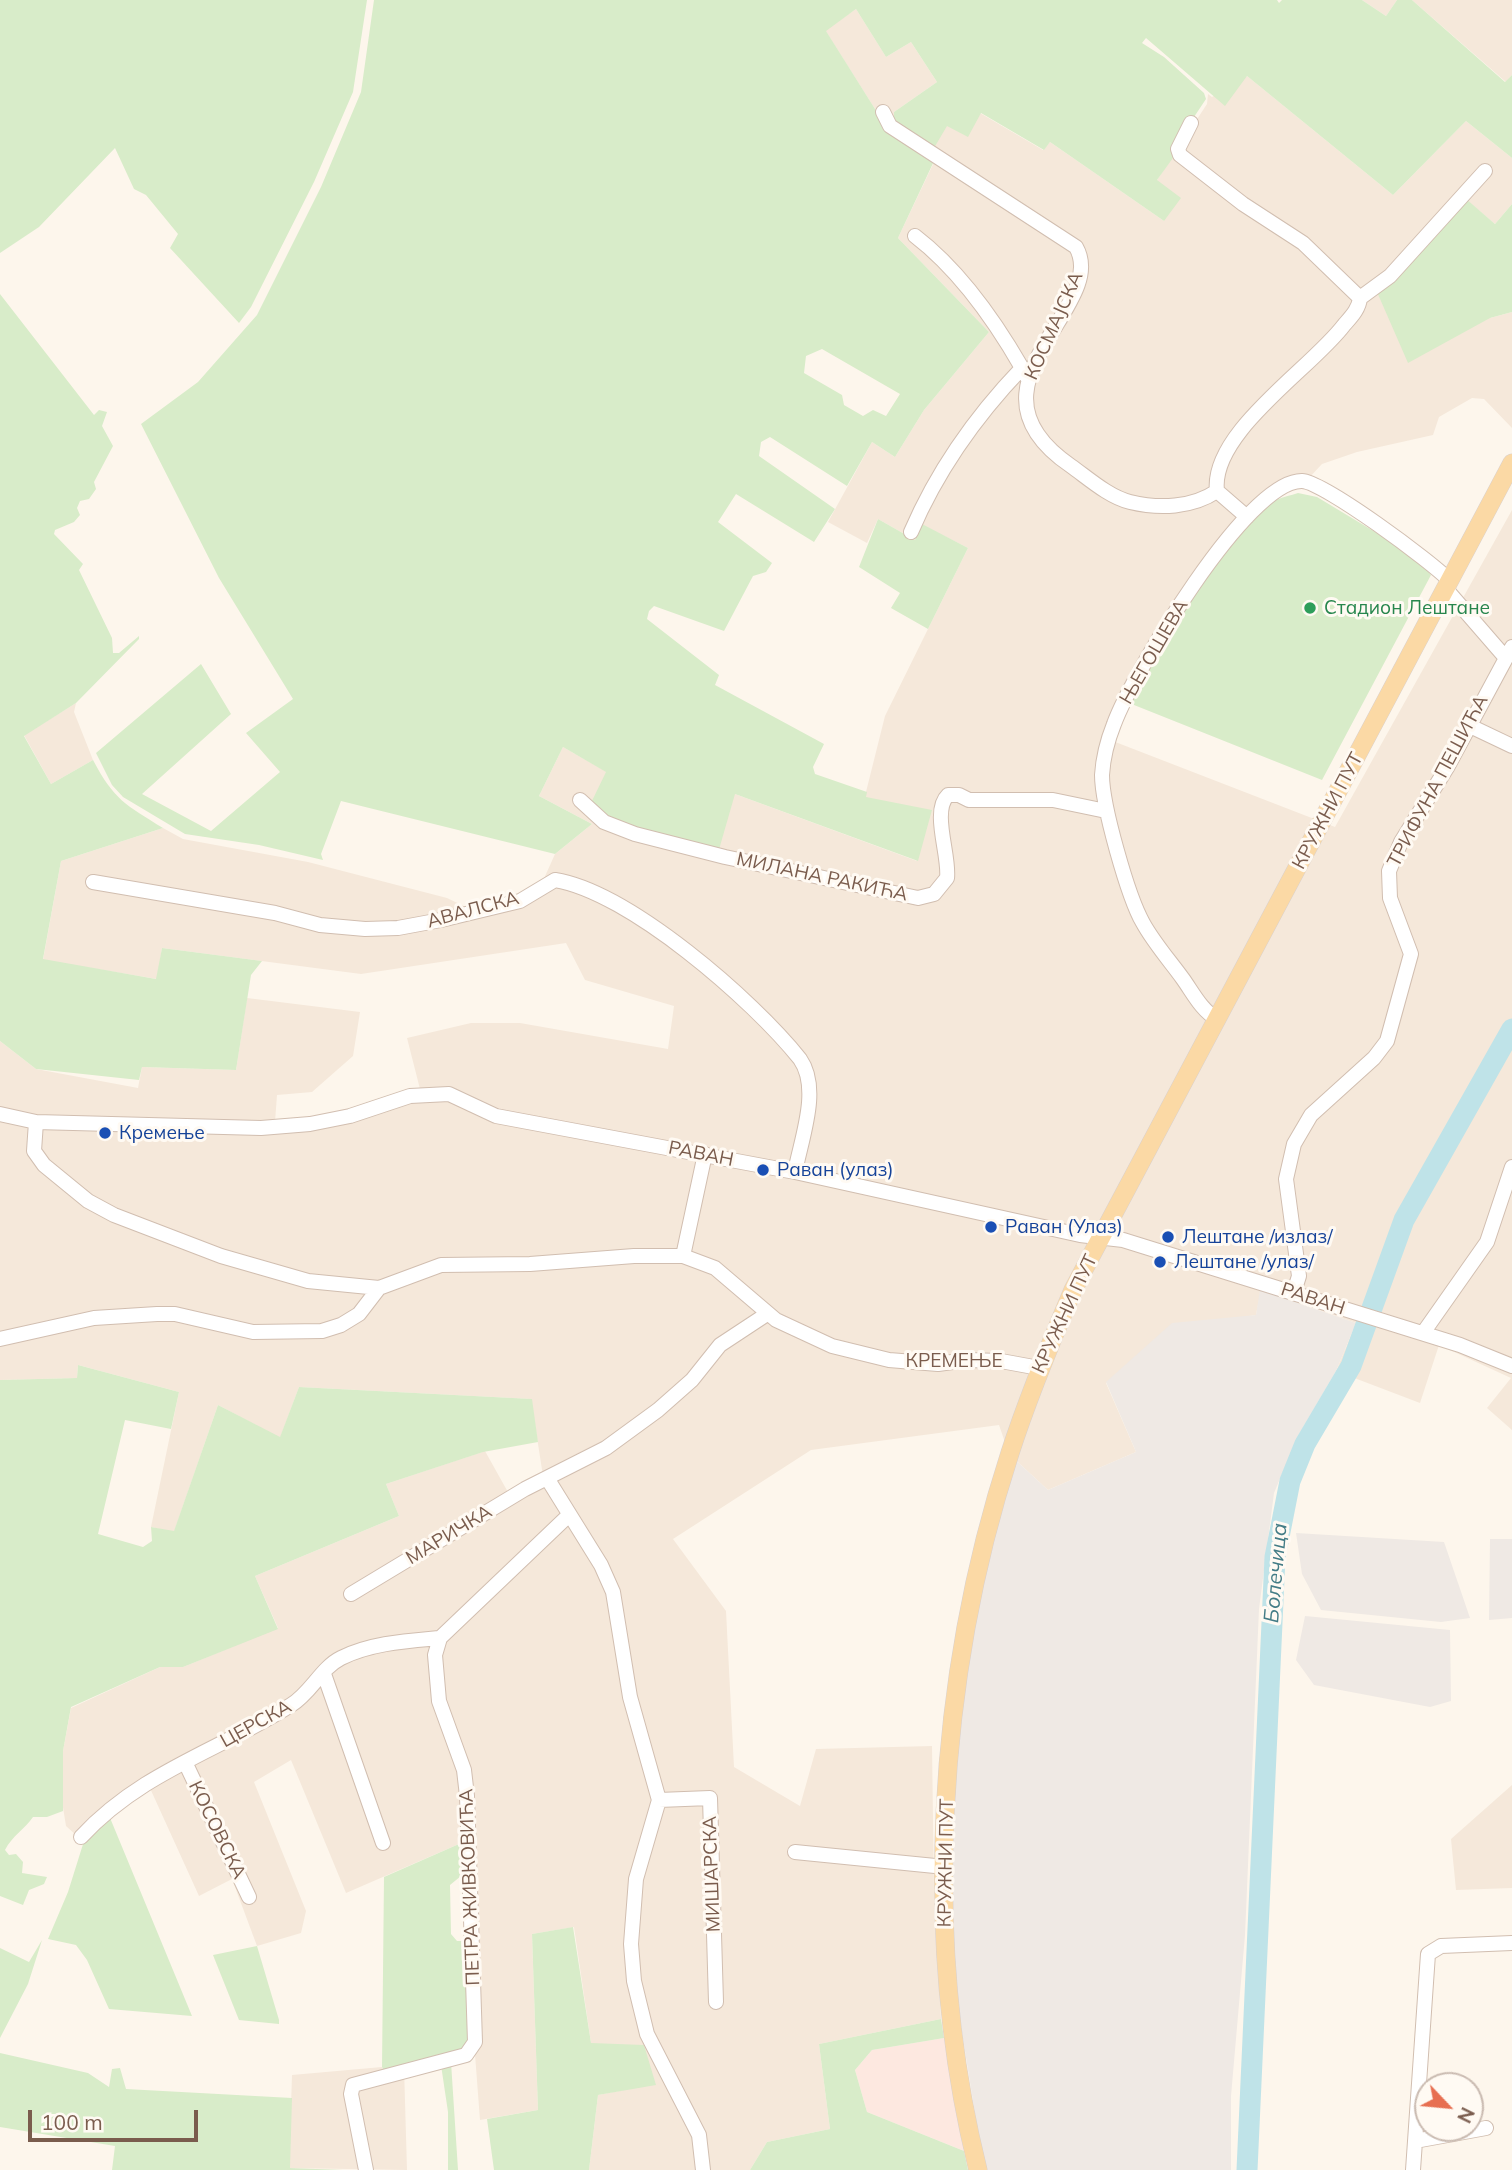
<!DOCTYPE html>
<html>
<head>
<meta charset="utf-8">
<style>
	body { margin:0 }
	#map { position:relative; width:1512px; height:2170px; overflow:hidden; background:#fdf6ec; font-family:Mulish,sans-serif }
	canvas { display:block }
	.north { position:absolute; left:1414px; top:2072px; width:70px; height:70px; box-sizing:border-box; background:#fffaf3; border:2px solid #cabbb1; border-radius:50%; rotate:116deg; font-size:19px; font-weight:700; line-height:28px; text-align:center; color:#7a5c4d }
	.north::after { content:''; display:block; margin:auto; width:24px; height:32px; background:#e76f51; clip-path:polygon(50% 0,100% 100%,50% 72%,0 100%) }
	.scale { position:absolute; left:28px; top:2110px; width:170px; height:32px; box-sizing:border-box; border:4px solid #7a5c4d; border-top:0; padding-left:9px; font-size:21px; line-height:24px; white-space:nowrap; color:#7a5c4d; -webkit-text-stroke:5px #fffaf3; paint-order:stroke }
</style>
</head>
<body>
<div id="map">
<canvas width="1512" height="2170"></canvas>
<div class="north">N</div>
<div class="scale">100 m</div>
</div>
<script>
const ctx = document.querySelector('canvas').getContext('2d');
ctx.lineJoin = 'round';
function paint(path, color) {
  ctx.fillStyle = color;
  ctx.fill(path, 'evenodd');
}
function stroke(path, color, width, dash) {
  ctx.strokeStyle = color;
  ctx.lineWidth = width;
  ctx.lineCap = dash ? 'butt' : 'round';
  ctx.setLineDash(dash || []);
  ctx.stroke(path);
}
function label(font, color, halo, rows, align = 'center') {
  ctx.font = font + ' Mulish,sans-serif';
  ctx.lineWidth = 6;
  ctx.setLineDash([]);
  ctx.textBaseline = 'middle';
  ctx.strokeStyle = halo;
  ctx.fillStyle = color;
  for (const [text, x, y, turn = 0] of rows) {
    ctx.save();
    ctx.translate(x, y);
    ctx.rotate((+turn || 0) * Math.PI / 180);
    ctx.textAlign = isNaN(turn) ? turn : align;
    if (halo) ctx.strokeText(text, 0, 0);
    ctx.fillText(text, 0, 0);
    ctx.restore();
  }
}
paint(new Path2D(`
	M1362,0H1397L1386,16Z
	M1412,0H1512V75L1506,82Z
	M856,9L886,57L911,42L937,82L894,112L947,126L980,113L1043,150L1050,142L1164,221L1157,180L1207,104L1208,94L1212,97L1247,76L1393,195L1466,121L1512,158V204L1495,224L1465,199L1490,318L1512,312V428L1484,399L1472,398L1439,417L1433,435L1357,452L1322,464L1308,479L1256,503L1105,738L1335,827L1512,510V1430L1487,1408L1511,1378L1439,1345L1420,1403L1336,1371L1356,1323L1261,1290L1256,1315L1225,1320L1106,1383L1136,1452L1048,1490L1009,1454L999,1425L811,1450L673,1539L726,1611L734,1767L800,1806L816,1749L932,1746L934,1891L941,2019L819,2044L830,2129L767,2142L750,2170H589L598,2095L655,2084L591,2043L574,1927L532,1934L538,2110L480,2120L459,1844L346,1893L291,1760L254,1782L306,1911L301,1933L257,1946L232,1879L199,1896L149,1786L77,1836L66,1826L61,1795L63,1751L71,1708L160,1667H183L278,1628L255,1576L399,1516L386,1484L485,1451L509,1494L543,1476L531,1399L299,1387L280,1438L218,1405L174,1532L151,1527L179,1392L78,1365L77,1378L0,1380V1041L36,1069L138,1088L142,1067L236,1070L247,998L360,1012L353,1056L312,1092L277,1095L275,1122L313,1118L420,1089L407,1038L471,1023H520L668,1049L674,1006L585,980L566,943L361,974L162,948L157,979L43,960L61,861L163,828L183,839L308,862L447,898L470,909L521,898L542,883L555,854L592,824L539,796L563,747L607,772L735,794L917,861L865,796L885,716L968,548L922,525L915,540L878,519L867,543L828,522L872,442L895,457L924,410L989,332L898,238L935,160L887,128L825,30Z
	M76,703L74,712L93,760L51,784L24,735Z
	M1512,1785V1888L1456,1890L1451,1839Z
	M382,2067L385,2072L404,2067L407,2170L289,2168L292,2075Z`), '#f5e8da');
paint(new Path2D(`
	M944,2038L964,2151L867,2112L855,2070L872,2050Z`), '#fde8e0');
paint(new Path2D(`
	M1260,1290L1356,1323L1336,1371L1298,1436L1274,1493L1259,1609L1245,1935L1231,2096V2170H984L950,1957L952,1817L965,1667L1009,1454L1048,1490L1136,1452L1106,1382L1172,1323L1256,1315Z
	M1296,1533L1444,1542L1470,1618L1441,1622L1321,1610L1302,1574Z
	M1490,1539H1512V1618L1489,1620Z
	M1305,1616L1450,1630L1451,1701L1430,1707L1314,1685L1296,1660Z`), '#efe9e4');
paint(new Path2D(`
	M0,0H367L353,92L314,182L251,307L239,323L170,248L178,234L146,195L134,189L115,148L39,227L0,253Z
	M374,0H1277L1279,3L1282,0H1362L1386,16L1397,0H1412L1505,82L1512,75V158L1466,121L1393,195L1247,76L1225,106L1146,38L1142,43L1164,57L1204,93L1206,99L1190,123L1178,151L1157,180L1181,198L1164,221L1050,142L1044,150L981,113L968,137L947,126L934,148L894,122V112L937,82L911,42L886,57L856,9L826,31L887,128L935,159L898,238L989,332L924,410L895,457L872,442L847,486L770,437L761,442L759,456L835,509L814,542L736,494L718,522L772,563L766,572L753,576L724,631L654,606L649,611L647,619L719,675L715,685L824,744L813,767L815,774L867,792L866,797L932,810L918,861L735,794L718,853L614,824L590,805L606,772L563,747L539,796L592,824L555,854L341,801L321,854L323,860L259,845L185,834L123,797L112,785L96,753L201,664L231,714L142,794L211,831L280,772L246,733L293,699L219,578L141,424L198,382L257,315L321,187L361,92ZM822,349L900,394L886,416L873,410L863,416L844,405L842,395L804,373L806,356Z
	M1465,198L1495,224L1512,204V312L1490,318L1408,363L1377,292Z
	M0,294L94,415L99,410L107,412L102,426L113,446L94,482L96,489L89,499L80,501L77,508L80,515L74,522L55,530L54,534L83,564L79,570L112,638L113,653H119L139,636V639L76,703L24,736L51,784L93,760C114,800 126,805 163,828L61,861L43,959L156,979L162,948L262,961L251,975L236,1070L142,1067L139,1080L36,1069L0,1041Z
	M1298,493L1317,497L1415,556L1431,575L1322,780L1129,703C1163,640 1215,544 1273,502C1280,497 1290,496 1298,493Z
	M878,519L915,540L922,524L968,548L928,629L891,608L900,593L859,567Z
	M78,1365L179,1392L171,1429L125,1420L98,1534L143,1547L152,1541L151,1527L174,1531L218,1405L280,1437L299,1387L532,1399L538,1442L483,1452L386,1484L399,1516L255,1576L278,1629L183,1667H160L71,1707L63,1751V1811L47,1817H33C25,1829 12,1836 5,1850L9,1855L16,1854L23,1862L22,1873L47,1877L44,1884L29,1890L23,1905L0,1896V1380L77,1378Z
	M108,1813L192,2016L109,2009L87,1960L76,1945L48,1939L68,1892L84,1841Z
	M459,1844L461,1876L450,1885L451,1934L457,1941H466L473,2036L457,2054L385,2072L382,2067L384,1877Z
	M573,1927L591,2043L644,2045L656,2085L598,2095L589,2170H494L487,2119L538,2110L532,1934Z
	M42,1940L28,1984L0,2038V1948L29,1962Z
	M257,1946L279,2020V2024L239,2020L213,1955Z
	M941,2019L944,2038L872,2050L855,2070L867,2112L964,2151L968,2170H750L767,2142L830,2129L819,2044Z
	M0,2053L88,2073L109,2087L112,2069L120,2068L126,2089L292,2098L290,2168L343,2170H112L115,2146L0,2127Z
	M451,2062L458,2170H448V2112L441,2065Z`), '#d8ecc9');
stroke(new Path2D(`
	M1247,2170L1275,1557L1290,1481L1305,1444L1351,1366L1404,1220L1512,1029`), '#bfe3e8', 21);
const minor = new Path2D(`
	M883,112L890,126L1076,247C1111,308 952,385 1071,466C1088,478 1109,497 1130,502C1159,509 1192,508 1217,491
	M1191,123L1178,149L1180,155L1243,204L1303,243L1360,298C1359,309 1351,317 1344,325C1312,368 1210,433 1217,491L1247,517
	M915,236C958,269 995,321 1022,368
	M1360,298L1390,276L1485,171
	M911,532C938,469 975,417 1022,368L1028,379
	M1446,589L1505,657
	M1470,726L1512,746
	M580,800L604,822L635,834L725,857L918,898L934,894L947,878C950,856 931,811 948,795H959L969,800H1053L1106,811
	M93,882L275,913L320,925L365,929L398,928L441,920L520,901L555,880C629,892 753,1000 800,1059C821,1089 801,1139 795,1172
	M1217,1019C1202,1011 1193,993 1183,979C1170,961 1154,943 1143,923C1128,897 1102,805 1102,775C1103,759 1108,739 1114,724C1132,675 1247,480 1302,481C1324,482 1432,562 1450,581
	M0,1114L36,1122L261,1128L310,1124L350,1116L410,1096L449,1094L496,1116L795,1172L1080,1235L1123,1240L1460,1345L1512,1366
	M36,1122L34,1151L44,1165L88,1201L114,1215L221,1256L308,1281L379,1288
	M683,1256L705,1154
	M1294,1292L1299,1276L1286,1179L1294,1144L1311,1115L1374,1058L1387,1041L1411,954L1390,898L1389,871L1401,842L1448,766L1512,647
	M1423,1333L1487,1242L1512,1167
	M0,1339L94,1318L157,1314H175L253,1332L322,1331L341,1325L359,1314L379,1288L441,1265L530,1264L634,1256H683L715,1268L776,1320L832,1346L889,1360L938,1364L967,1360L1001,1361L1039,1368
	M547,1478L601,1565L613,1592L630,1697L659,1800L636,1879L631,1944L634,1981L647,2034L699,2135L703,2170
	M351,1594L525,1489L606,1448L658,1410L692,1380L720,1345L767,1314
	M324,1674L383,1843
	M185,1762L249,1897
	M659,1800L710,1798L716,2002
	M81,1837C141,1772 218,1751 291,1705C311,1693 321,1668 341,1658C371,1643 407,1641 440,1638
	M795,1852L945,1867
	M1415,2141L1486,2128
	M366,2170L351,2094L353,2085L466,2055L475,2042L467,1796L464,1770L439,1701L435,1655L440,1638L569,1515
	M1413,2170L1428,1954L1441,1946L1512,1943`);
const major = new Path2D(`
	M978,2170C921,1941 937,1677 1010,1453C1028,1397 1050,1344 1073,1290L1512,463`);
stroke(minor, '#d1beb0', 16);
stroke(major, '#dad1cd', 19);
stroke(minor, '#fff', 14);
stroke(major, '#fbd9a5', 18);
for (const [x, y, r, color] of [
	[1310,608,7,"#2e9e5b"],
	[105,1133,7,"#1a4fb4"],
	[763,1170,7,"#1a4fb4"],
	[991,1227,7,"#1a4fb4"],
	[1168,1237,7,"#1a4fb4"],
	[1160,1262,7,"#1a4fb4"]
]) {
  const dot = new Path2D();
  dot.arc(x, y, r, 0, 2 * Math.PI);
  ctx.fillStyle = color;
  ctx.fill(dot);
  stroke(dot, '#fffaf3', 2.5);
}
label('19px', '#7a5c4d', '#fffaf3', [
	["КОСМАЈСКА",1054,326,-66],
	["ЊЕГОШЕВА",1154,652,-60],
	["ТРИФУНА ПЕШИЋА",1438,781,-62],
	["КРУЖНИ ПУТ",1328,811,-62],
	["МИЛАНА РАКИЋА",822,877,12],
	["АВАЛСКА",473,910,-15],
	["РАВАН",701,1154,11],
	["РАВАН",1313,1299,18],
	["КРУЖНИ ПУТ",1065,1314,-65],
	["КРЕМЕЊЕ",954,1361],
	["МАРИЧКА",449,1535,-31],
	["ЦЕРСКА",256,1724,-29],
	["КОСОВСКА",217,1830,64],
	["КРУЖНИ ПУТ",946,1863,-89],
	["МИШАРСКА",712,1874,-92],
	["ПЕТРА ЖИВКОВИЋА",470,1887,-92]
]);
label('19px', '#27864d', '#fffaf3', [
	["Стадион Лештане",1324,608]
], 'left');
label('19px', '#164399', '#fffaf3', [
	["Кремење",119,1133],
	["Раван (улаз)",777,1170],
	["Раван (Улаз)",1005,1227],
	["Лештане /излаз/",1182,1237],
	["Лештане /улаз/",1174,1262]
], 'left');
label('italic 21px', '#437c86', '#fffaf3', [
	["Болечица",1276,1573,-85]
]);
</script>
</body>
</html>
